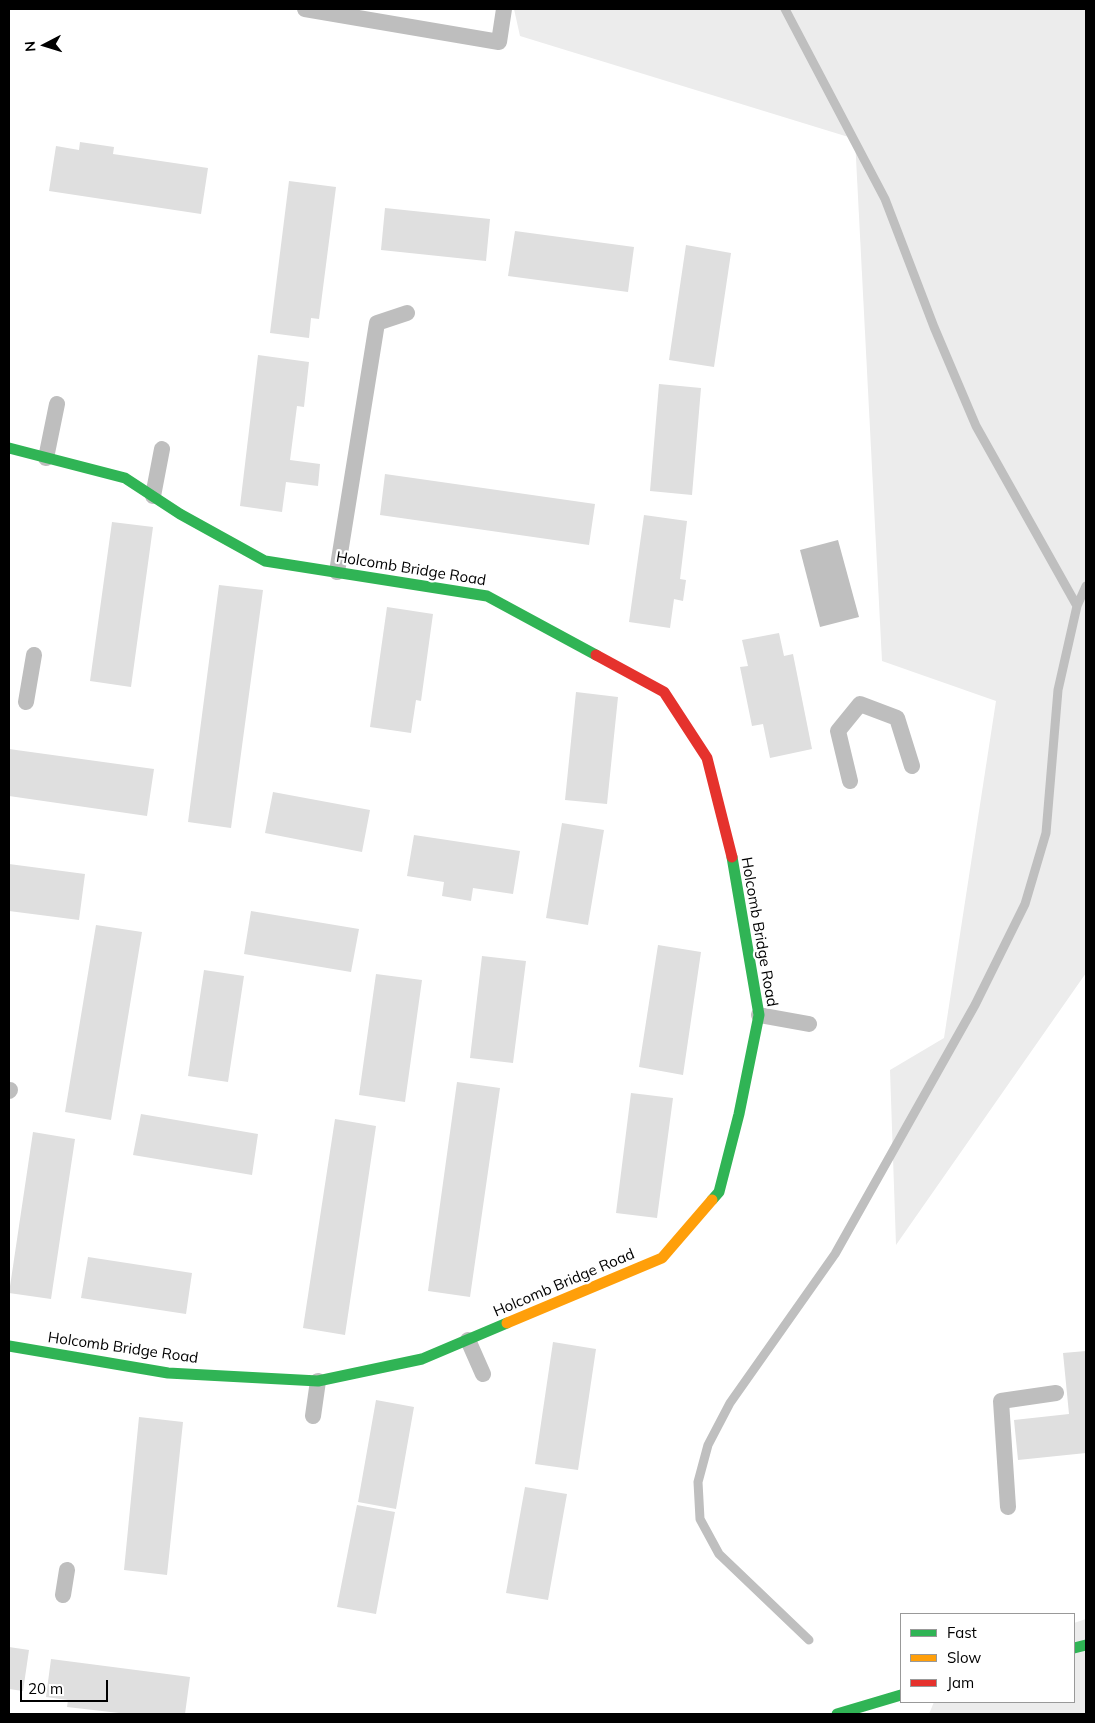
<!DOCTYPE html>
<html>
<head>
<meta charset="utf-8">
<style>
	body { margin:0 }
	#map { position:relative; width:1095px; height:1723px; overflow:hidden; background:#fff; font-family:Mulish,sans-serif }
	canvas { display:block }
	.frame { position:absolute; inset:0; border:10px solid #000; pointer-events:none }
	.legend { position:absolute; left:900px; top:1613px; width:175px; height:90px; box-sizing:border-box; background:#fff; border:1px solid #999; margin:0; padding:6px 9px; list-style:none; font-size:15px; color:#000 }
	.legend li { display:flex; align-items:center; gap:10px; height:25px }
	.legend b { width:25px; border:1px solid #999 }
	.north { position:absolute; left:20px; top:20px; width:50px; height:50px; -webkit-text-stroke:4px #fff; paint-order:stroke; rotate:265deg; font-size:14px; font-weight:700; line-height:20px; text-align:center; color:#000 }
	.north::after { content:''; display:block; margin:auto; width:18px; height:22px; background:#000; clip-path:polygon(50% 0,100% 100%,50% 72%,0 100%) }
	.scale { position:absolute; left:20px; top:1680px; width:88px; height:22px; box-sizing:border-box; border:2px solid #000; border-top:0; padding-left:6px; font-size:15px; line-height:18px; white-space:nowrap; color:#000; -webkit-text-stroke:4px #fff; paint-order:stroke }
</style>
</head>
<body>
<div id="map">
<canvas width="1095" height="1723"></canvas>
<div class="frame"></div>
<ul class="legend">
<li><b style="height:6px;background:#30b455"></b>Fast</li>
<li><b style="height:6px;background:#ff9f0a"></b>Slow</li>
<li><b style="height:6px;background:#e5322d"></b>Jam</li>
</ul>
<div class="north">N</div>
<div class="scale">20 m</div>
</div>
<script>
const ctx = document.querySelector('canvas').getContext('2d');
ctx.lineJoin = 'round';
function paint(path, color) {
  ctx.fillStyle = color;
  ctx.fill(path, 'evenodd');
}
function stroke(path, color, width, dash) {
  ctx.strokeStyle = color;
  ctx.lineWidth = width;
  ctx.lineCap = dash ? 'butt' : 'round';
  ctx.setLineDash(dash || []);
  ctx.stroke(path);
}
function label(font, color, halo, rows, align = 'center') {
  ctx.font = font + ' Mulish,sans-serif';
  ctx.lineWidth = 4.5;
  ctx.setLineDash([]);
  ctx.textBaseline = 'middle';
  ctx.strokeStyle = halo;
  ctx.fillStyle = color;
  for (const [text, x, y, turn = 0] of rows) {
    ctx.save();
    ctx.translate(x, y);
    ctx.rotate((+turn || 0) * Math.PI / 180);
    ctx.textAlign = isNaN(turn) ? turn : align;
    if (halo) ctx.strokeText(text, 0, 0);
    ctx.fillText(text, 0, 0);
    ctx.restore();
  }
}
paint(new Path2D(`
	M514,9H1086V973L896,1245L890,1070L944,1038L996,701L882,661L855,139L520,36Z
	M1086,1619V1714H929L934,1702H1074V1623Z`), '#ececec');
paint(new Path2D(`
	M838,540L859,617L820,627L800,550Z`), '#bfbfbf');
stroke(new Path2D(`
	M785,9L885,199L934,327L976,426L1077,606
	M809,1640L719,1554L700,1519L698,1482L708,1445L730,1403L835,1254L975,1005L1025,904L1046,833L1058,690L1077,606L1086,586`), '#bfbfbf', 9);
paint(new Path2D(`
	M80,142L114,147L113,154L208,168L201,214L49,191L56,146L79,150Z
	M289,181L336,187L319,319L311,318L309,338L270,333Z
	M385,208L490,219L486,261L381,250Z
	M515,231L634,247L628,292L508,276Z
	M686,245L731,253L714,367L669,360Z
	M258,355L309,362L304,407L297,406L290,460L320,464L318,486L286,482L282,512L240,506Z
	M659,384L701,388L692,495L650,491Z
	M385,474L595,504L589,545L380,515Z
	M644,515L687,521L680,579L686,580L683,601L674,599L670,628L629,622Z
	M112,522L153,527L131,687L90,681Z
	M219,585L263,590L231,828L188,822Z
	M387,607L433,614L421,701L416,700L411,733L370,727Z
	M779,633L784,656L793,654L812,749L770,758L763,724L752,726L740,667L748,666L742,640Z
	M576,692L618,697L607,804L565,800Z
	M9,749L154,769L147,816L9,796Z
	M273,792L370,810L362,852L265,833Z
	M562,823L604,830L588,925L546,918Z
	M414,835L520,851L513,894L473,888L471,901L442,896L444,882L407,876Z
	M9,864L85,874L79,920L9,911Z
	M251,911L359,929L351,972L244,954Z
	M96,925L142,932L111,1120L65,1112Z
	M658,945L701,952L683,1075L639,1067Z
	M482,956L526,961L513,1063L470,1058Z
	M204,970L244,976L228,1082L188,1076Z
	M376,974L422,980L405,1102L359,1095Z
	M457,1082L500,1088L470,1297L428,1291Z
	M631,1093L673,1098L657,1218L616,1213Z
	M141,1114L258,1134L252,1175L133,1155Z
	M335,1119L376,1126L345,1335L303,1328Z
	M33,1132L75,1139L51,1299L9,1293Z
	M88,1257L192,1273L186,1314L81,1298Z
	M553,1342L596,1349L578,1470L535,1464Z
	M1086,1351V1453L1018,1460L1014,1420L1069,1414L1063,1353Z
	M376,1400L414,1407L396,1509L358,1502Z
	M139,1417L183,1422L167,1575L124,1570Z
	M525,1487L567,1494L548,1600L506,1593Z
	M357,1505L395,1512L376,1614L337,1607Z
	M9,1647L29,1650L23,1691L9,1689Z
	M51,1659L190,1677L185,1714H128L67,1707L68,1700L46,1697Z`), '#dfdfdf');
stroke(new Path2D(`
	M305,9L499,42L504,9
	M46,458L57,404
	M153,496L162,449
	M337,572L377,323L407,313
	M26,702L34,655
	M850,781L838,731L860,704L897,718L912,766
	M759,1015L809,1024
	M9,1091L10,1090
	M468,1340L483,1374
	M313,1416L318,1381
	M1008,1507L1001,1401L1056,1393
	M63,1595L67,1570`), '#bebebe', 16);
stroke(new Path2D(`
	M9,448L125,478L180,514L265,561L487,596L596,655
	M712,1200L719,1192L739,1114L759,1015L732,857
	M9,1346L168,1373L318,1381L422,1359L507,1323
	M1074,1648L1086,1645
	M837,1714L901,1695`), '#30b455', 11);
stroke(new Path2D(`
	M507,1323L662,1258L712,1200`), '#ff9f0a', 11);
stroke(new Path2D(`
	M596,655L664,692L707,758L732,857`), '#e5322d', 11);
label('15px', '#000', '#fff', [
	["Holcomb Bridge Road",411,569,9],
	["Holcomb Bridge Road",759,932,80],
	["Holcomb Bridge Road",564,1283,-23],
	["Holcomb Bridge Road",123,1348,8]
]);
</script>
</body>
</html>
